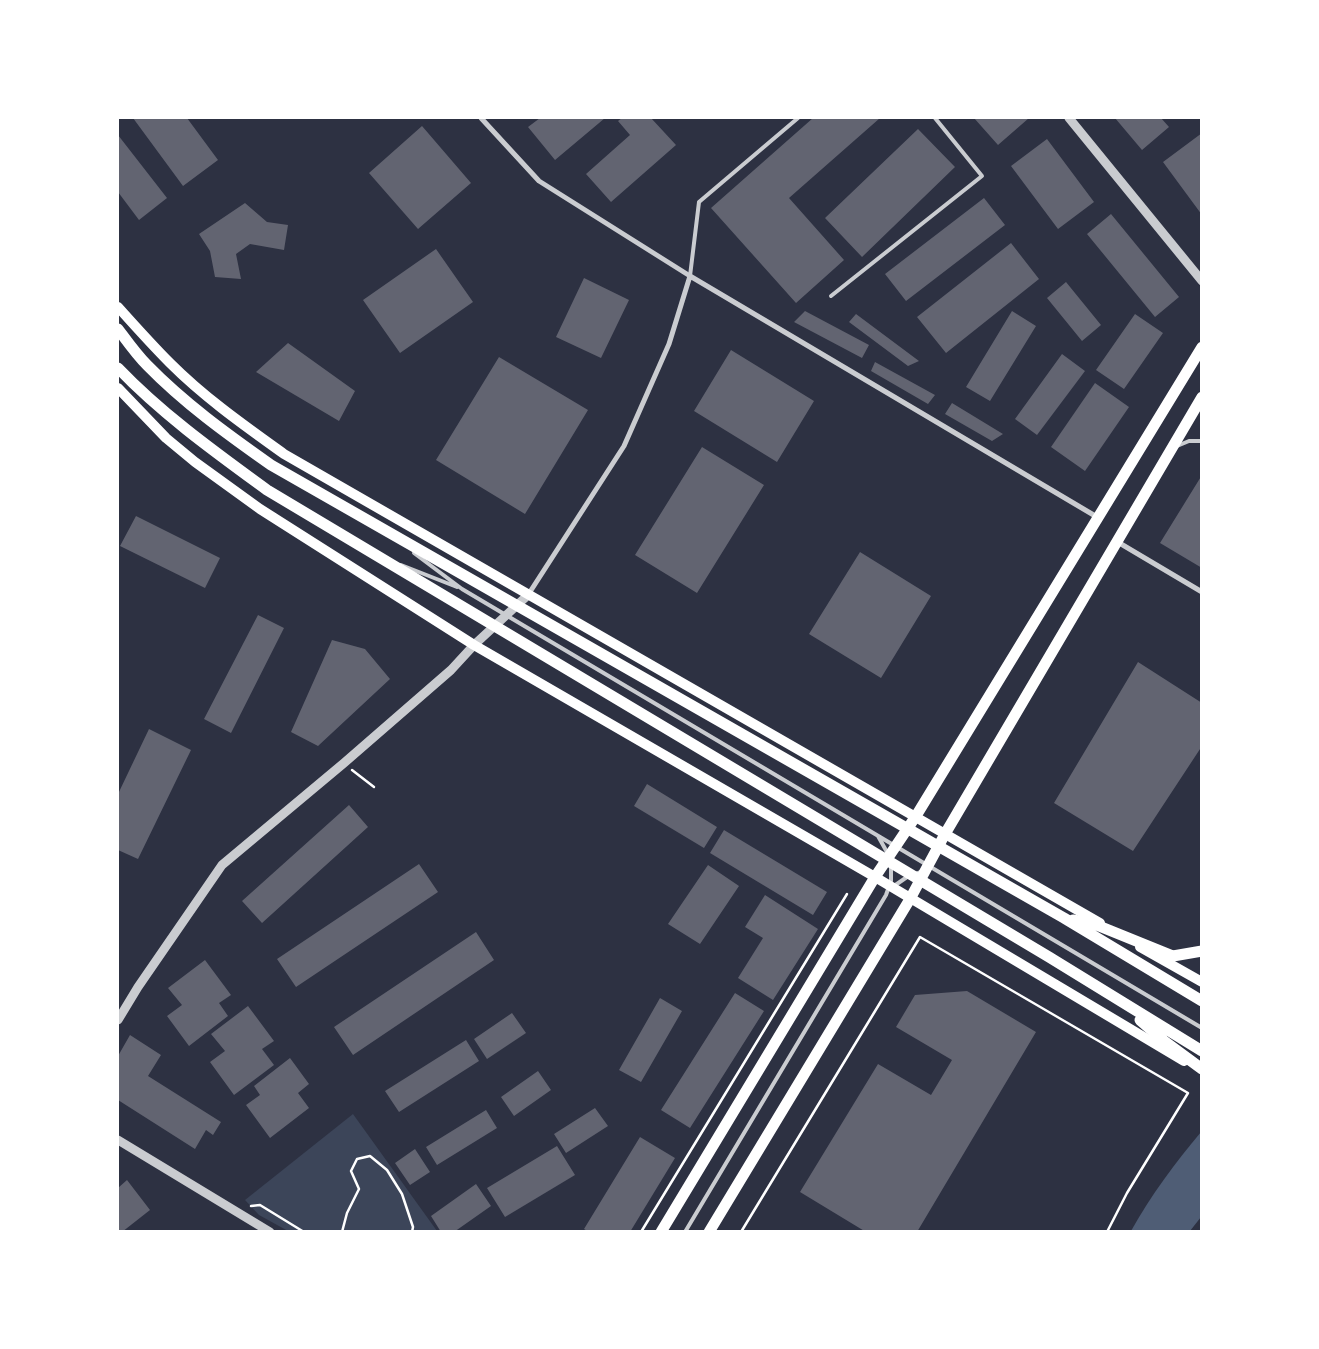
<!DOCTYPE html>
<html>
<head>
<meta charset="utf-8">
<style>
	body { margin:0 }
	#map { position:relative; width:1319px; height:1349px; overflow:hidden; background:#2d3142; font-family:"Open Sans",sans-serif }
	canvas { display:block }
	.frame { position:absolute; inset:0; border:119px solid #fff; pointer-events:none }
</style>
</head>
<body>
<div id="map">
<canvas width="1319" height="1349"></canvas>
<div class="frame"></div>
</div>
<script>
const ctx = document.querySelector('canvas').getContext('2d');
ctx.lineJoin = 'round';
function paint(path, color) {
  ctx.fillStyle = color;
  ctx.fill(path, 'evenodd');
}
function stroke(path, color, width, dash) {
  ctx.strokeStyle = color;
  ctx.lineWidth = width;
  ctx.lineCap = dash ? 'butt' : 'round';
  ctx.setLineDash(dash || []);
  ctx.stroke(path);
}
paint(new Path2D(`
	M353,1114L437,1231H288L259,1215L245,1200Z`), '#3c4559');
paint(new Path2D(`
	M1201,1132V1217L1190,1231H1131C1151,1195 1175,1163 1201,1132Z`), '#4f5d75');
paint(new Path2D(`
	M133,118H187L218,160L183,186Z
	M540,118H605L555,160L528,127Z
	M622,118H651L676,145L611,202L586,174L630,135L618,121Z
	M813,118H880L789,198L844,260L796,303L711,208Z
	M974,118H1029L998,145Z
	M1115,118H1161L1169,127L1142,150Z
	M422,126L471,183L418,229L369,173Z
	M918,129L955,167L862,257L825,218Z
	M1202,133V215L1163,162Z
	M118,135L167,198L139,220L118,192Z
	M1047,139L1094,202L1058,229L1011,166Z
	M984,198L1005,225L906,301L885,274Z
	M245,203L267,222L288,225L284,250L250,244L236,254L241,279L215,277L210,251L199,234Z
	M1111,214L1179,297L1155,317L1087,234Z
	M1011,243L1039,279L946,353L917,317Z
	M436,249L473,302L400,353L363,300Z
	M584,278L629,300L601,358L556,337Z
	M1066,282L1101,325L1082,341L1047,298Z
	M805,311L869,345L862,358L794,322Z
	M1012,311L1036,326L990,401L966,387Z
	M856,314L919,361L908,366L849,322Z
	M1135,314L1163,333L1124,389L1096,370Z
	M288,343L355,391L339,421L256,372Z
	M731,350L814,401L777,462L694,411Z
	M1062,354L1085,371L1037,435L1015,419Z
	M499,357L588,410L525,514L436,460Z
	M875,362L935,395L928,404L871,371Z
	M1095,383L1129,407L1085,471L1051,447Z
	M952,403L1003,434L992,441L945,414Z
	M702,447L764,485L697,593L635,555Z
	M1202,475V568L1160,543Z
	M136,516L220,558L205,588L120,546Z
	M860,552L931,596L881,678L809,634Z
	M258,615L284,628L231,733L204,719Z
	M332,640L365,649L390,679L318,746L291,732Z
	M1138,662L1202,703V746L1133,851L1054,803Z
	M149,729L191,750L138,859L118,850V794Z
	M647,784L717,827L704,848L634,806Z
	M349,805L368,827L262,923L242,901Z
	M724,830L827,892L813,915L710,853Z
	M419,864L438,892L296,987L277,959Z
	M708,865L739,886L700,944L668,924Z
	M765,895L818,929L773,1000L738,978L763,938L745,927Z
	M476,932L494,960L353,1055L334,1027Z
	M205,960L231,995L219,1003L228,1016L189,1046L167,1016L182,1005L168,988Z
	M967,991L1036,1032L917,1232H866L800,1192L878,1064L931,1095L952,1060L896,1027L915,995Z
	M735,993L764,1011L690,1128L661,1110Z
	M660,998L682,1011L641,1082L619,1070Z
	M248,1006L274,1041L262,1049L274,1065L234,1095L210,1062L225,1051L211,1034Z
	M512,1013L526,1033L487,1059L474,1039Z
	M130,1035L161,1055L148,1076L221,1122L213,1135L206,1130L195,1149L118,1100V1056Z
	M466,1040L479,1061L399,1112L385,1091Z
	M290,1058L309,1084L298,1093L309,1108L270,1138L246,1105L260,1095L254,1086Z
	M538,1071L551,1090L514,1116L501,1097Z
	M595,1108L608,1126L566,1153L554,1134Z
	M486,1110L497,1128L437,1165L426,1147Z
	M640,1137L675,1158L630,1232H589L584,1229Z
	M557,1146L575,1175L505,1217L487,1188Z
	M415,1149L430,1172L410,1185L395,1163Z
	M127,1180L150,1210L122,1232H118V1188Z
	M476,1184L491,1206L454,1232H441L431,1216Z`), '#626471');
stroke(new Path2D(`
	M352,770L374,787
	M251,1206L260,1205L304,1232
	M342,1232L347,1213L359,1189L351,1171L357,1159L370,1156L387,1170L402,1194L413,1227L412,1232
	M641,1232L847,894
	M741,1232L920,937L1188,1093L1127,1193L1107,1232`), '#fff', 2.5);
stroke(new Path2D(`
	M690,276L699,202L798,118
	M831,296L982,176L935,118
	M1177,446L1189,441H1202
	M414,553L462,589L1202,1028
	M401,565L457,587
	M878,836L888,854
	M894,886L907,877L923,871
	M685,1232L886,895L891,881V865`), '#caccd0', 4);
stroke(new Path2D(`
	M481,118L539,181L690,276L1097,517
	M1116,541L1202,592
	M528,595L624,446L669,344L690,276`), '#caccd0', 5);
stroke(new Path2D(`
	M1069,118L1202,281
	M118,1020L138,987L222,865L344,763L451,670L474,645L528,595
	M118,1140L270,1232`), '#caccd0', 9);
stroke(new Path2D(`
	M118,307C135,326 152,345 170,363C205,398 245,426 284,454L1100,923
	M118,388L166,438L195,462L260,509L474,645L875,877L1184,1061
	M1140,947L1202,982`), '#fff', 10);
stroke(new Path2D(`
	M661,1232L875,877L916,816L1202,347
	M709,1232L910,899L945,834L1202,397`), '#fff', 11);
stroke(new Path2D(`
	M118,329C127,341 136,354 147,365C184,403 227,434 271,465L1064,918L1202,1001
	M118,368C162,414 215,452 267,490L1049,957L1202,1051
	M1073,920L1094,924L1173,956L1202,951
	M1140,1020L1164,1041L1202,1069`), '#fff', 11);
</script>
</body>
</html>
